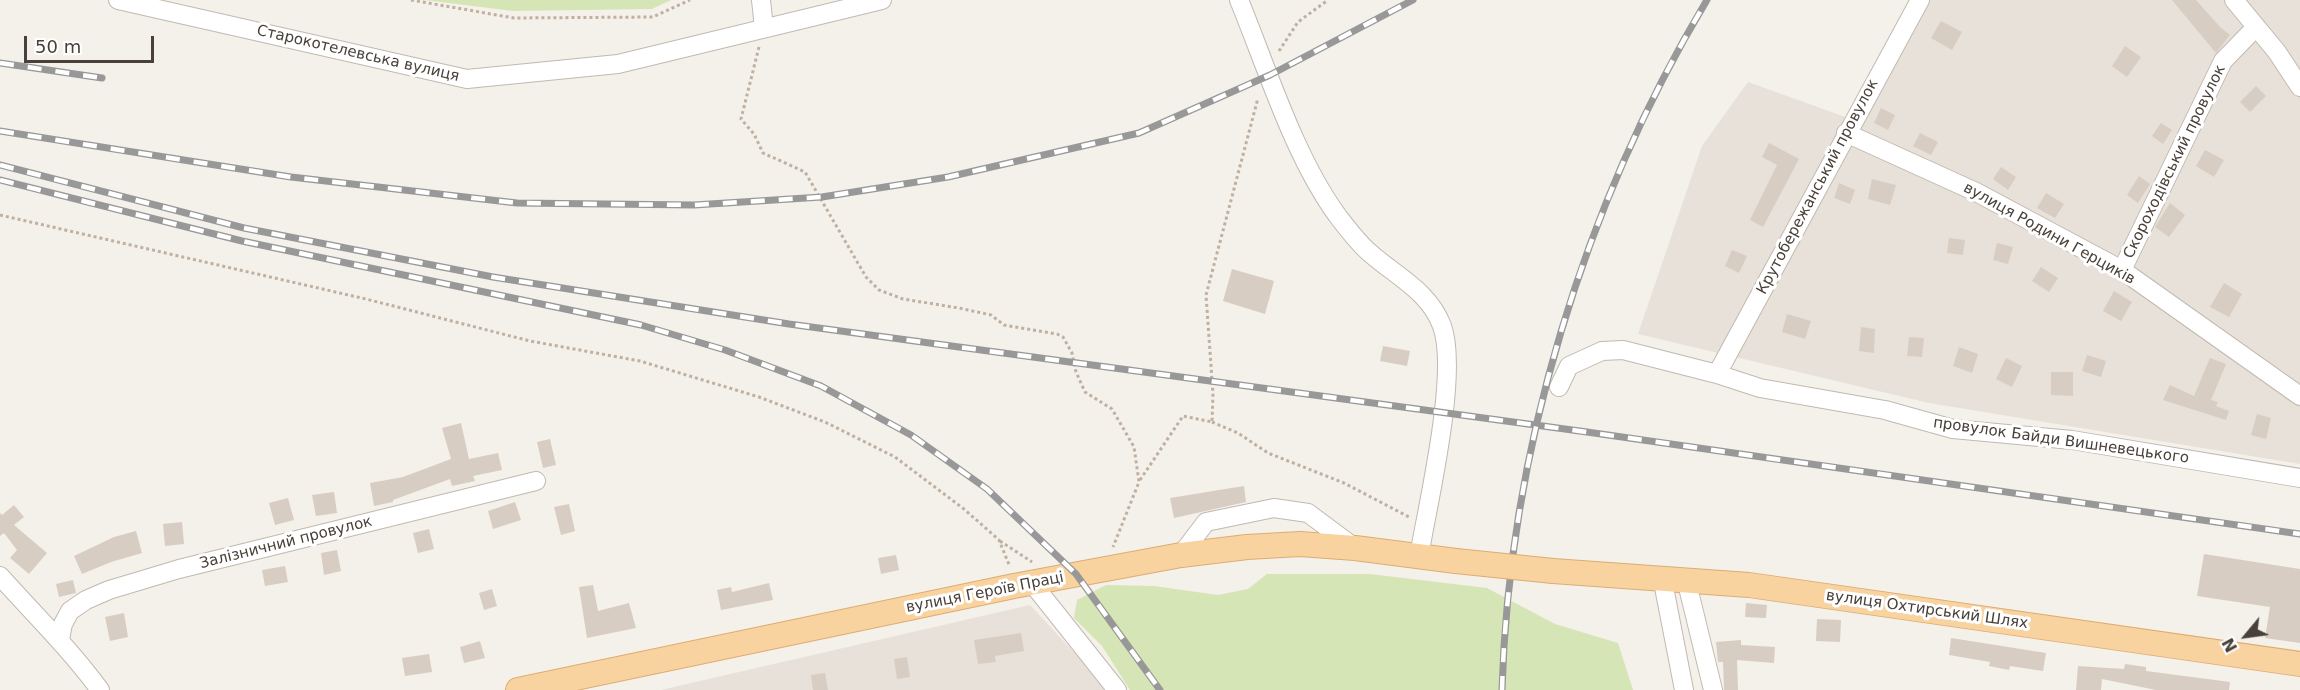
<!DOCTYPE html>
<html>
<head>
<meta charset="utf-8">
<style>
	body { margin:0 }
	#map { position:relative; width:2300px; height:690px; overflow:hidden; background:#f4f0ea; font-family:"DejaVu Sans",sans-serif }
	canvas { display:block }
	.north { position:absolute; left:2216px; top:606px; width:60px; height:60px; -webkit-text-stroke:4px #fff; paint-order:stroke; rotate:241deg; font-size:16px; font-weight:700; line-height:24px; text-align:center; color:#484039 }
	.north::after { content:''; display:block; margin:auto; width:21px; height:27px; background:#484039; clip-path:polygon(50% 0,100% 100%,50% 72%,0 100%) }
	.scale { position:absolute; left:24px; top:36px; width:130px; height:27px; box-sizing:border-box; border:3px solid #484039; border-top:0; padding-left:8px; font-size:18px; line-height:21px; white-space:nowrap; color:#484039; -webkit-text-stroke:4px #fff; paint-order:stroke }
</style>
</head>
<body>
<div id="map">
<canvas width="2300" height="690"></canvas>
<div class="north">N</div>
<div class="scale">50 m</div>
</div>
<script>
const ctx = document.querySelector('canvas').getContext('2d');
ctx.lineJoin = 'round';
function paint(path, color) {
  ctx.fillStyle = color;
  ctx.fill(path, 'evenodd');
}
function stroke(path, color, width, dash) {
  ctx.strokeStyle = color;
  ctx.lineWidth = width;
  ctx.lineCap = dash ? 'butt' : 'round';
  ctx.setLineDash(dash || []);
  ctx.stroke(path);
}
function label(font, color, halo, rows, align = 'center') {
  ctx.font = font + ' "DejaVu Sans",sans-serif';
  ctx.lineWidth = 6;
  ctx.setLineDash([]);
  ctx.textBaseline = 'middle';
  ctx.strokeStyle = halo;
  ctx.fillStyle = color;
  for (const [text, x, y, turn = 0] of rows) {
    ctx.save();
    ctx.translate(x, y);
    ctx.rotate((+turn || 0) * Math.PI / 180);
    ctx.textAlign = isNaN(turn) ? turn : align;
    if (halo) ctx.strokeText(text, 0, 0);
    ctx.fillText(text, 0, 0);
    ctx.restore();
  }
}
paint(new Path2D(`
	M1911,0H2300V464L1929,403L1638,334L1702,146L1748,82L1848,118Z
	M1030,605L1109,690H661Z`), '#e8e1d9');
paint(new Path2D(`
	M425,0H671L652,9L513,11Z
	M1267,574H1370L1487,588L1555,624L1618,643L1633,690H1130L1102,646L1074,618L1077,600L1106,585L1154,586L1218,595L1248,589Z`), '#d6e5b6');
paint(new Path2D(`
	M2172,0H2196L2220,27L2230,35L2216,53Z
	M1941,21L1962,32L1952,50L1931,38Z
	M2125,46L2141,57L2127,77L2112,66Z
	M2256,86L2266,96L2250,112L2240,102Z
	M1881,108L1895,115L1888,130L1874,123Z
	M2161,123L2172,130L2163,144L2152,136Z
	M1920,133L1938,142L1931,155L1913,146Z
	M1769,143L1799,159L1763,227L1750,220L1777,165L1762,157Z
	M2205,150L2224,160L2214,177L2196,166Z
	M2001,167L2016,177L2008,190L1993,179Z
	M2139,176L2150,184L2138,203L2127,195Z
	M1872,179L1896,185L1890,205L1868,199Z
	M1839,183L1855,190L1850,204L1834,198Z
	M2046,193L2064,204L2055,218L2037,208Z
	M2170,203L2185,215L2169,237L2155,227Z
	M1949,238L1965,240L1963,255L1947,253Z
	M1997,243L2013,247L2008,264L1993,260Z
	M1732,250L1747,256L1739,273L1725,266Z
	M2041,267L2058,278L2049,292L2032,281Z
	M1232,269L1274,281L1265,314L1223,301Z
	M2224,283L2242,294L2229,317L2210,307Z
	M2114,291L2132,302L2121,321L2103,311Z
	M1787,314L1811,321L1805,339L1782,332Z
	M1861,327L1875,329L1874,353L1859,351Z
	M1909,337L1924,338L1922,357L1907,356Z
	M1383,346L1410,351L1407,366L1380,361Z
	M1959,347L1978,354L1972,373L1953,366Z
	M2087,355L2106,361L2101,377L2082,371Z
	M2006,358L2022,366L2012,387L1996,379Z
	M2210,358L2226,364L2211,400L2218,402L2216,406L2229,411L2226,420L2163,400L2170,385L2194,396Z
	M2051,372H2073V396L2051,395Z
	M2257,414L2271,418L2266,439L2251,435Z
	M461,423L469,459L498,453L502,470L473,476L475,481L452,486L450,479L393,500V502L374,506L370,483L403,477L451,459L442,428Z
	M550,439L556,465L543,468L537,442Z
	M1244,486L1246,502L1174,518L1170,498Z
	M334,492L337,513L316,516L312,495Z
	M288,498L294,520L275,525L269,503Z
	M515,502L521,520L493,529L488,511Z
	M569,504L575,531L561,535L554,507Z
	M14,505L24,517L14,525L47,553L29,574L10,558L17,550L4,533L0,536V513L2,515Z
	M182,522L184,544L165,546L163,524Z
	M429,529L434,549L418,553L413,533Z
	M136,531L142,553L111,562L82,574L74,556L114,537Z
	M337,550L341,571L324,575L321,553Z
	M2204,554L2300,569V643L2265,638L2270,607L2197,596Z
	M896,555L899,570L881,574L878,558Z
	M285,566L288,582L265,586L262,570Z
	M73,580L76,593L59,597L56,584Z
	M769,583L773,600L721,610L717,590L731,587L732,592Z
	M593,585L598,611L629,603L636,628L587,638L579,587Z
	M492,589L497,606L484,610L479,593Z
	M1746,603L1767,605L1766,618L1745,617Z
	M124,613L128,637L110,641L105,617Z
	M1817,619L1841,620L1840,642L1816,641Z
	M1021,633L1024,651L995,656L996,662L978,664L974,640Z
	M1951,638L2046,653L2043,671L2010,666L2009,670L1989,666L1990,662L1949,655Z
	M1741,640V645L1775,647L1774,663L1737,660L1738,690H1724L1723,662H1718L1716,642Z
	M480,641L485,658L464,663L460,647Z
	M429,654L432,672L405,676L402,658Z
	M907,657L910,677L897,679L894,659Z
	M2125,664L2146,667V671L2230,682L2229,690H2156L2102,679L2101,690H2076L2078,666L2124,669Z
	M825,673L828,690H813L811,675Z`), '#d8cdc3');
const minor = new Path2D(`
	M118,0L467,79L618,64L882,0
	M761,0L764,28
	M1239,0C1267,68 1294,156 1337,215C1347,228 1358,243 1370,253C1397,277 1429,291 1442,326C1459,373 1428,503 1419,556
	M2234,0L2277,52L2300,87
	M1846,133L1976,192L2122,270L2300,396
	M2122,270L2223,61L2255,28
	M1717,374L1920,0
	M1559,387L1569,366L1602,351L1623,350L1717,374L1760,388L1885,410L1953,429L2072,440L2300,478
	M1181,555L1206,522L1274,508L1308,513L1355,548
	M0,576C34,614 70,649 100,690
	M1662,577L1684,690
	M1686,579L1713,690
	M1032,583L1117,690
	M60,639L63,624L70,611L86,600L109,590L179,569L536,481`);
const major = new Path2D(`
	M1553,571L1749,585L2300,664
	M518,690L1014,586L1181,555L1247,547L1300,544L1355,548L1456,561`);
stroke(minor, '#c2b9b0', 20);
stroke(major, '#ddad70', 26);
stroke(new Path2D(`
	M411,0L514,18L653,17L690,0
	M759,47L741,119L754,134L763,153L805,172L866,277L879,290L903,299L959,308L991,315L1004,325L1057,334L1063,337L1072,353L1076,372L1085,392L1112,409L1134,447L1139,482L1113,547
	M1279,51L1298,22L1328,0
	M0,215L366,299L530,341L640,361L759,397L825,422L895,457L964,509L999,540L1010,567
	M1212,422L1238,433L1268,453L1344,483L1409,517
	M1140,480L1183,416L1212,422L1213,394L1206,295L1258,98
	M1000,541L1032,562`), '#c0b09f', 3, [3, 3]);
stroke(minor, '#fff', 18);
stroke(major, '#f8d3a0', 24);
const rail = new Path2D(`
	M0,63L102,78
	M0,131L291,177L517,203L694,205L822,197L948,177L1139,133L1270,75L1413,0
	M0,165L244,228L493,277L789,324L1587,432L2300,534
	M0,180L242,241L641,325L725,350L821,386L911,435L987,489L1076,574L1160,690
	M1502,690C1509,450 1584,205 1707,0`);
stroke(rail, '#989898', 7);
stroke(rail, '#fff', 4.5, [14]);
const majorBridge = new Path2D(`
	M1456,561L1553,571`);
stroke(majorBridge, '#ddad70', 26, []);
stroke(majorBridge, '#f8d3a0', 24);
label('15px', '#484039', '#fff', [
	["Старокотелевська вулиця",358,54,13],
	["Скороходівський провулок",2175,162,-64],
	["Крутобережанський провулок",1818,187,-62],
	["вулиця Родини Герциків",2049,234,29],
	["провулок Байди Вишневецького",2061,441,8],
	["Залізничний провулок",286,543,-14],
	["вулиця Героїв Праці",985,593,-11],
	["вулиця Охтирський Шлях",1927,610,8]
]);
</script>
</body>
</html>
